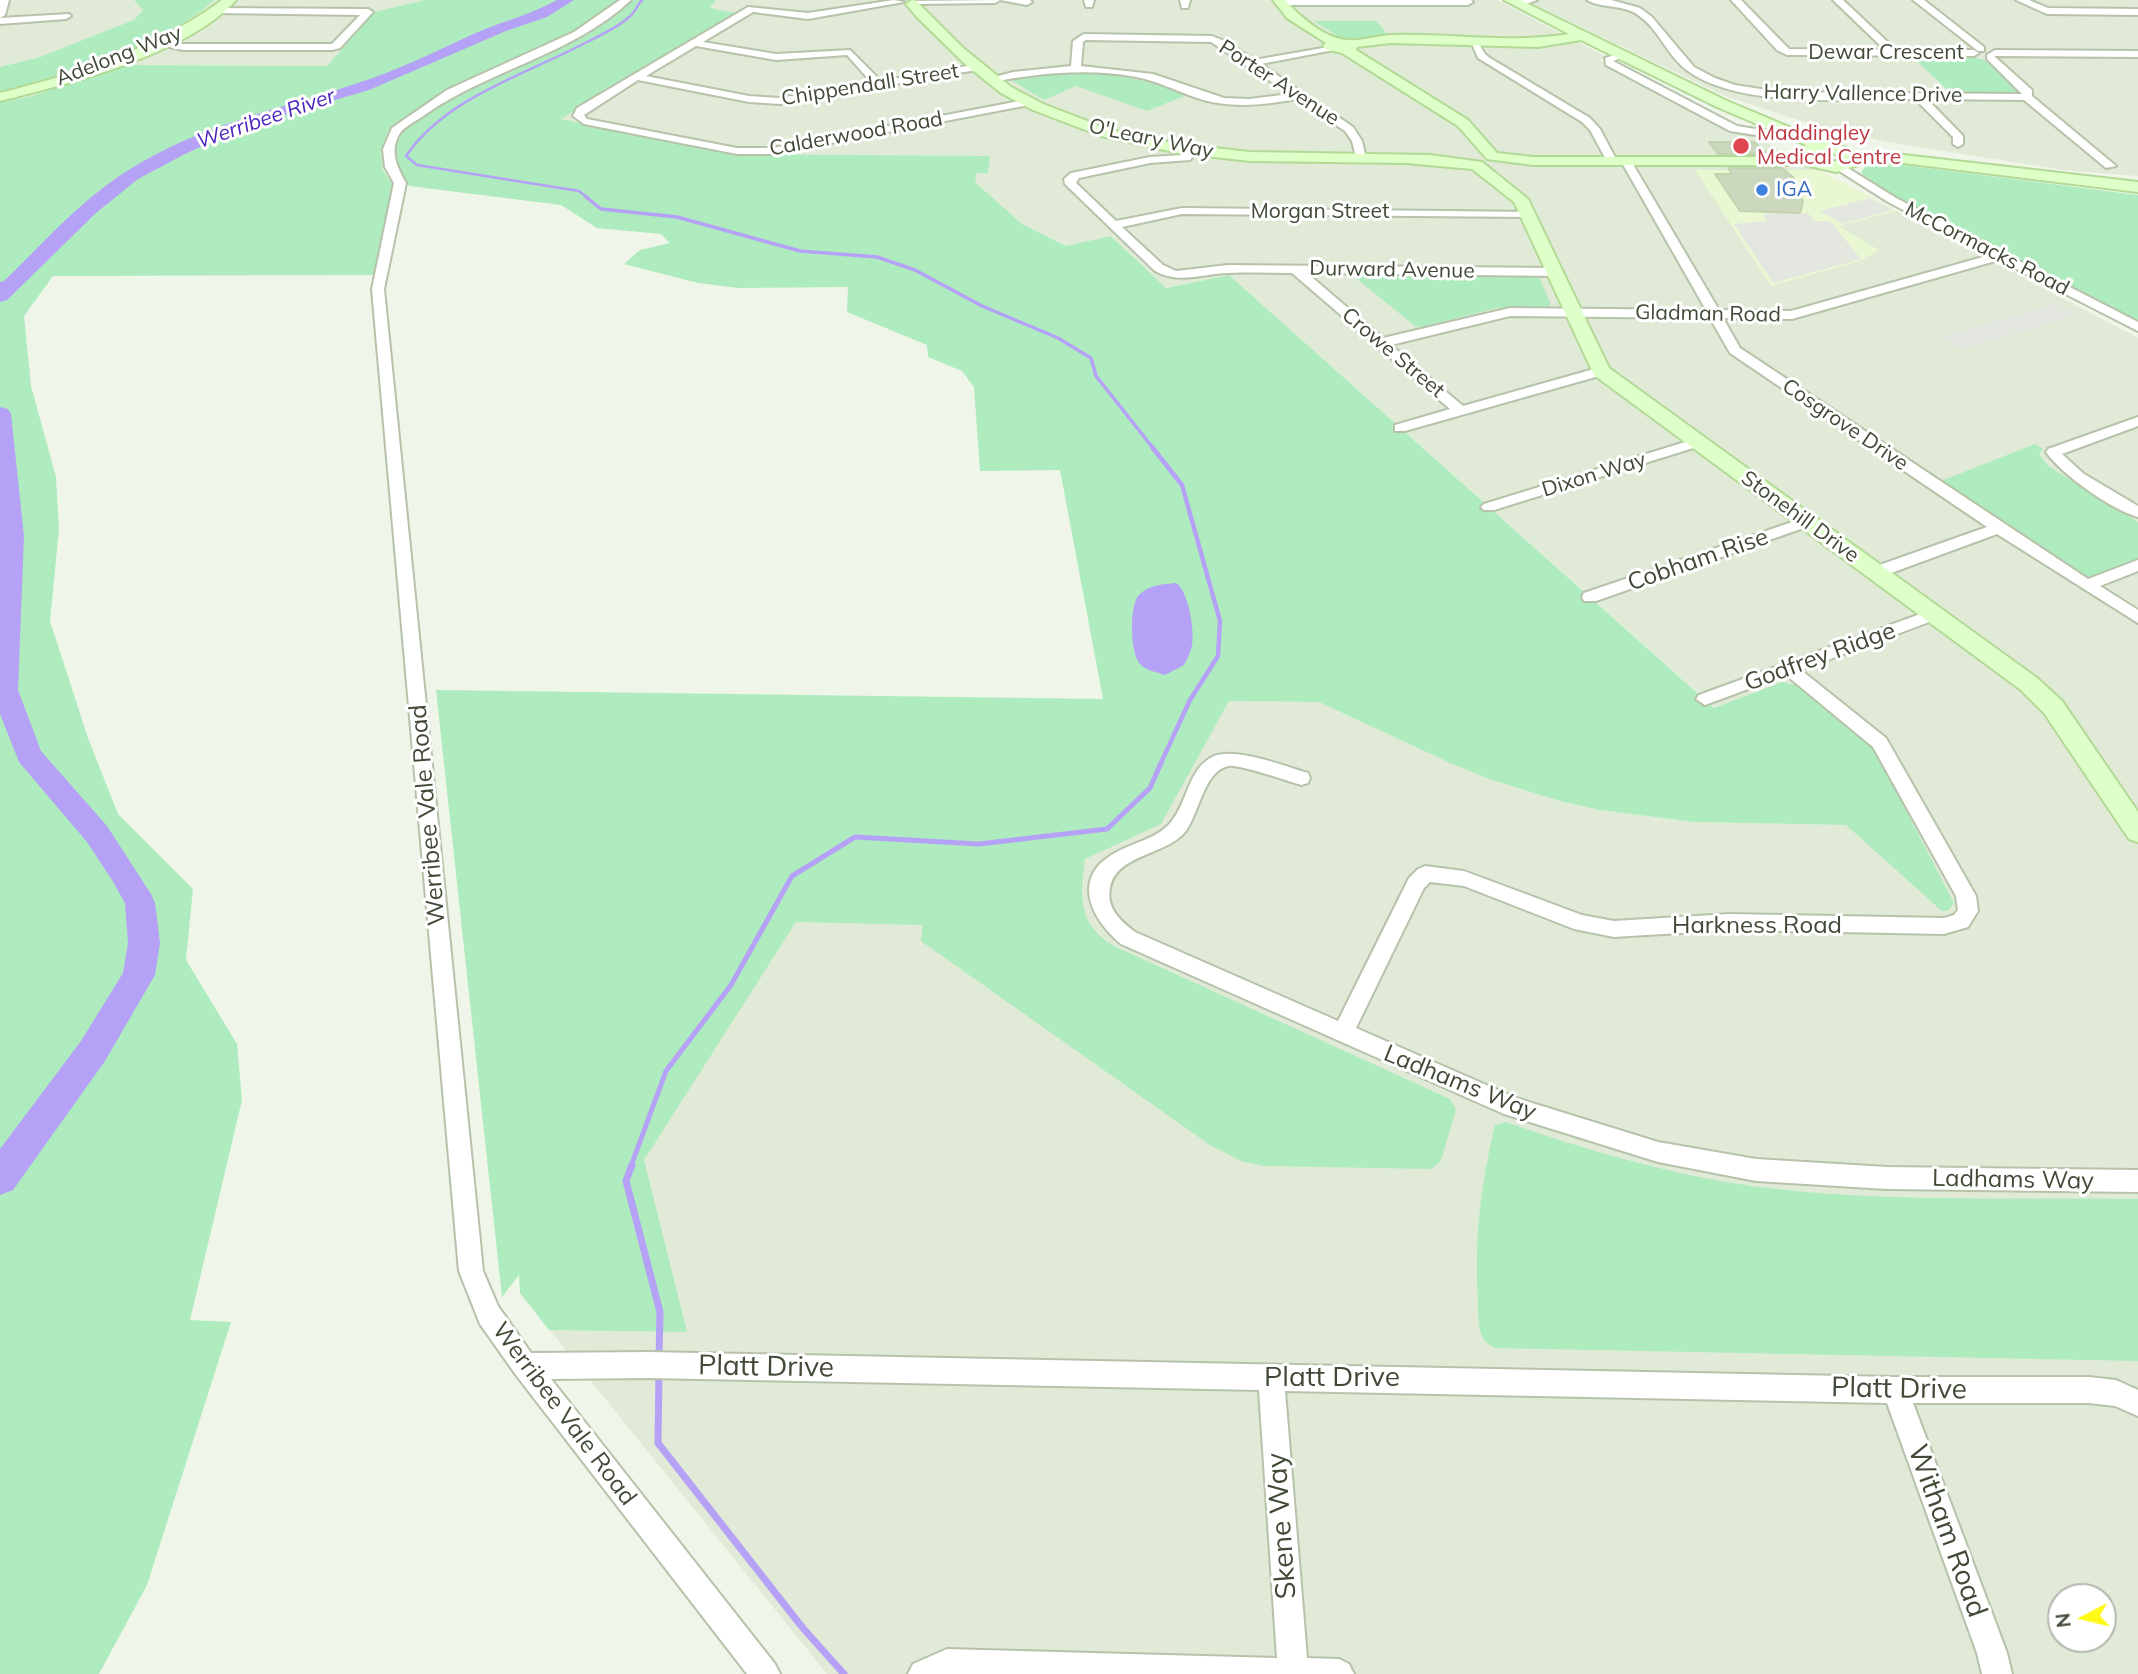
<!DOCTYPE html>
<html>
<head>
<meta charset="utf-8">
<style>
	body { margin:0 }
	#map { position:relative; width:2138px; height:1674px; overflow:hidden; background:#eff5e8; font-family:Mulish,sans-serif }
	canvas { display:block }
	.north { position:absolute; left:2047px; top:1583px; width:70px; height:70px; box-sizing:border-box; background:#fff; border:2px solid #b3b7af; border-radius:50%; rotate:263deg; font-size:19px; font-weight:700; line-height:28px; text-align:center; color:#414a36 }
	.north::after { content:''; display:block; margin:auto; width:24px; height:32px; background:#fff916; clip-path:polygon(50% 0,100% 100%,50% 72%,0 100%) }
</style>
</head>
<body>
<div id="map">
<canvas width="2138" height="1674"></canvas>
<div class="north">N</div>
</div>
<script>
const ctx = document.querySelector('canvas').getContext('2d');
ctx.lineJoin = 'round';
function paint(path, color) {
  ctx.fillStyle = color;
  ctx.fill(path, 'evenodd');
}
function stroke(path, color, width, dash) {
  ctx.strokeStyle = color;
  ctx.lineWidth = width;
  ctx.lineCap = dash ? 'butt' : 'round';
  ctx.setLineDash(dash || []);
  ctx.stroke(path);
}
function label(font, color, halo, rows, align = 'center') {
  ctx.font = font + ' Mulish,sans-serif';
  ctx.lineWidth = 6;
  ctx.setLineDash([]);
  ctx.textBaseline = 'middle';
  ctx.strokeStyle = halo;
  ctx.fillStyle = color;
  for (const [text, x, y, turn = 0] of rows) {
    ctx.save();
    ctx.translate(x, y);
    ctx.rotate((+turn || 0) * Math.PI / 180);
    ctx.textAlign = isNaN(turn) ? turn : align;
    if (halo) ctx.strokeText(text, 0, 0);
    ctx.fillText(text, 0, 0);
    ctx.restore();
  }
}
paint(new Path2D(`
	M0,0H134L143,10L134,20L108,32L39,57L0,67Z
	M215,0H425L374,12L327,66L124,65L32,96L0,103V91L138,46L188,20Z
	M716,0H1497L1606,57L1599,60L1739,134H1752L1815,170L1825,173L2138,338V1674H827L520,1293L792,876L1190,700L1319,702L1450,763L1489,779L1560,801L1600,810L1694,822L1846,825L1229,275L1165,288L1112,236L1067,246L1022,224L975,182L976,173H988L990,156L732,154L560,119L736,13L709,8ZM2061,1597H2103V1639H2061Z
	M1525,0H2138V176L2064,170L1888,142L1826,129L1725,96Z`), '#e0ead6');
paint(new Path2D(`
	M1695,170H1815L1825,173L1897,211L1838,226L1879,250L1860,261L1771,286Z`), '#e9f8d2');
paint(new Path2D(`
	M134,0H215C159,47 70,75 0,91V67L40,57L134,20L143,10Z
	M425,0H620L572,33L447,91L388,131L381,150L383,170L393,185L373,275L53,276L24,316L31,386L56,477L59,529L50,621L88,738L118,814L193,889L186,960L237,1044L242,1100L190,1320L231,1322L147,1585L99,1674H0V103L32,96L124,65L327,66L374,12Z
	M630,0H716L710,8L736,13L561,119L732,154L990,156L988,173H977L975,182L1022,224L1066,246L1111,236L1166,288L1229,275L1714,708L1782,682L1796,685L1875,751L1954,903L1948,911H1942L1846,825L1694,822L1600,810L1560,801L1489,779L1450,763L1319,702L1229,701L1161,824L1085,859C1080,896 1077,926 1116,947L1450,1099L1456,1109L1441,1161L1431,1169L1264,1166L1241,1161L1210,1145L921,941L923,925L796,922L644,1160L687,1332L549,1330L520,1293L519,1275L502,1297L436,690L1103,699L1060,470L980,471L974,387L962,371L928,357L927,345L847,312L848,287L738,288L698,283L624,264L640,250L670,243L661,234L597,228L561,205L409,186L398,168L393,149L399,131L457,92L582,34Z
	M1314,21H1376L1388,35L1342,39Z
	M1911,56H1967L1984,60L2020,90L2017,94L1951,93Z
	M1053,71C1099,72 1144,77 1187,95L1147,111L1076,86L1044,100L1009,79Z
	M1887,163L2138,195V324L1887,193L1861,173L1866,165Z
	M1355,274L1532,276L1540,279L1551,305L1546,308H1497L1422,327L1415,326L1353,276Z
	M2035,444L2043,449L2039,454L2048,466L2138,522V560L2094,578H2084L1936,483Z
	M1506,1122C1586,1150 1668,1174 1752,1186C1879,1203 2010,1197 2138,1199V1361L1494,1348C1490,1345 1484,1341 1482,1337C1478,1327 1478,1309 1478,1299C1474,1238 1481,1184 1495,1125Z`), '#aeecbf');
paint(new Path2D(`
	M1870,198L1893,210L1842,224L1820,211Z
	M1808,213L1814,221H1830L1861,259L1773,283L1734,224L1767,221L1764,214Z
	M2057,303L2078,315L1963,350L1941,337Z`), '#e4e6e0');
paint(new Path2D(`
	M1176,583C1188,590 1195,631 1192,645C1191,652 1187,659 1184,665L1165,675C1157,672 1146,671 1140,664C1130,653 1129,605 1139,595C1148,585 1164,584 1176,583Z`), '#b5a1f6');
stroke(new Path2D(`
	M588,198L579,191L417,165L406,156C446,97 527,74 587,42C601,35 617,28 629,17C635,13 637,5 642,0`), '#b5a1f6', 2.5);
stroke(new Path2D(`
	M586,197L601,209L677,217L800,251L877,257L915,270L982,306L1058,338L1091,358L1096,376L1153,448
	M0,284L17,278`), '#b5a1f6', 3.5);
stroke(new Path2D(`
	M1152,447L1182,485L1220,621L1218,656L1190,700L1160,765`), '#b5a1f6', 4.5);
stroke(new Path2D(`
	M631,1166L666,1071L731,985L792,876L855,837L979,844L1107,829L1150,788L1161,763`), '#b5a1f6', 5);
stroke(new Path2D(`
	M632,1165L626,1181L660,1312L659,1359
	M659,1372L658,1443L802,1627L844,1674`), '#b5a1f6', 7);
paint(new Path2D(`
	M557,0H574L547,17L506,31L369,90L244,127L185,154L138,179L96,213L7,300L0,302V285C40,247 79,201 127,171C197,126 277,110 355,84C397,71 438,50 478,32C504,21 532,14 557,0Z
	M0,407L8,409L11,414L24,536L18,690L41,751L107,826L151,894L155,903L160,943L155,975L105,1061L13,1190L0,1195V1149L81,1041L123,973L128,943L125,903L112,880L87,842L19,762L0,714Z`), '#b5a1f6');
const building = new Path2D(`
	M1709,142H1754L1768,154H1718Z
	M1728,168H1782L1793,177L1803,202L1800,213L1740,211L1715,174H1732Z`);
paint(building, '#ccd8bd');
stroke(building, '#c4d3af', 2);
const street = new Path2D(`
	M0,0H9L5,15L0,18Z
	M620,0H631C574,54 489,70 426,114C418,120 405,126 400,133C389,151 397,167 406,183L384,289L483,1271L498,1306L531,1353L648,1352L1895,1377H2089L2116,1380L2138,1390V1416L2115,1406L2089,1403H1913L2007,1653L2012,1674H1982L1977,1653L1887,1403L1285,1391L1307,1658L1339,1659L1349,1664L1354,1674H908L913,1664L947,1649L1277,1658L1259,1390L648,1378L551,1379L775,1664L780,1674H747L516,1375L480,1324L459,1271L372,289L394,183L385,167L383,149L392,128L447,90L574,32Z
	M894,0L904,2L808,19L753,12L703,42L776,54L850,50L881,81L979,64L984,67L982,69L780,104L749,102L638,80L584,115L587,119L737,148H773L1030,99L1034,100V104L773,154H737L584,124L573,116L577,108L748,7L808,13ZM696,46L776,60L847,55L871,82L780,98L749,96L646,76Z
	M1000,0L995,3L919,4L914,1Z
	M1000,0H1030L1032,2L1027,5Z
	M1084,0H1094L1092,7H1086Z
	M1180,0H1190L1188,8H1182Z
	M1280,0H1471L1473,2L1468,5H1277V1Z
	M1522,0H1537L1518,7L1513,4Z
	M1587,0H1611L1640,8L1652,17L1694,67L1715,78L1735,85L1780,92L2022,94L1987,59V55L1995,50L2138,51V57L1994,56L2032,90V96L2116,166L2106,168L2024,100L1927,99L1963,136V144L1958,147L1953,144V137L1915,99C1852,99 1740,109 1688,71C1667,56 1659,29 1638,15C1623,4 1602,9 1587,0Z
	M1731,0H1741L1789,49L1885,50L1833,0H1843L1896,50H1974L1979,53L1974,56L1787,55L1777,50Z
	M1913,0H1924L1984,47V51H1978Z
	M2016,0H2029L2048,8L2138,9V15L2047,14Z
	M217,8L368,9L373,12L340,48L332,50H183L156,44L161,41L183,44H332L360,15L214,13L212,11Z
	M69,14L71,16L66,19L0,24V18Z
	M1084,34L1212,36L1227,42L1254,60L1334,46V50L1261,64L1353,127L1362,141L1366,159L1357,161L1352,141L1345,131L1297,99C1264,105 1230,109 1197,98C1176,91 1158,81 1136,77C1088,68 1040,73 992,82L987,79L1013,72L1071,66L1073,41ZM1086,40L1211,42L1290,94L1249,99L1224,98L1153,74L1081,66L1083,42Z
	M1470,39H1476L1485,54L1490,58L1590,118L1600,129L1617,161L1616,163H1608L1590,130L1582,122L1478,58Z
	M1618,54L1626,56L1613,61L1737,126L1781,133L1786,136L1781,139L1730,131L1606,65L1605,58Z
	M1193,147L1198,150L1190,160L1150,163L1079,178L1076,183L1116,221L1182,208L1533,212L1535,214L1529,217L1182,214L1122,227L1163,265L1176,271L1228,265L1556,268L1562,272L1556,276L1307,273L1383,338L1510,308L1706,310L1621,161L1626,158L1631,161L1719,310L1791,311L1990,255L1888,202L1833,167L1843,165L1896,198L2138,322V331L1999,260L1792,319L1723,318L1740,348L2088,579L2138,560V571L2100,586L2138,610V623L1997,534L1883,576H1871L1869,572L1871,568L1987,527L1730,353L1710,318L1510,316L1391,345L1463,406L1601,367L1608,371L1606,374L1405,431H1395V425L1450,409L1292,273C1271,273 1251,272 1230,273C1203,273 1181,285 1155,271L1065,184L1064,179L1071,173L1150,157L1183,155Z
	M2138,417V426L2062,454L2084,474L2138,506V517C2112,510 2061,474 2046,452L2048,449Z
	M1698,438L1705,442L1703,445L1494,510H1484L1481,507L1484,504Z
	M1807,517L1812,519L1815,522L1812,525L1596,601H1584L1582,597L1584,593Z
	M1934,609L1940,610L1942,614L1940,618L1801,670L1886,738L1976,896L1978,911L1968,927L1944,934L1729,930L1614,937L1574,929L1464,886L1430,882L1424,888L1356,1028L1516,1098L1658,1142L1756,1159L1887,1167L2138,1170V1192L1887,1189L1756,1181L1658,1162L1504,1114L1121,944C1090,918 1071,877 1115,853C1134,842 1157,839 1171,822C1188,802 1188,768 1214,756C1236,747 1285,766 1308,773L1310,778L1308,783L1301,785C1287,781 1239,764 1228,766C1203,772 1199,815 1185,832C1165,856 1116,854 1110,888C1106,909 1121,921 1135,932L1338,1021L1409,878L1418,869L1425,866L1464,871L1582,915L1614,921L1729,914L1944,918L1954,915L1958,910L1956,896L1873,747L1786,675L1705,705L1696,699L1699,695Z`);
const secondary = new Path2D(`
	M222,0H236C188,54 69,84 0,101V93C79,73 156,49 222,0Z
	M912,0L916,1L962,47L1011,87L1043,104L1111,130L1178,144L1250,152L1430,155L1482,162L1528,199L1609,368L2037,678L2062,701L2138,812V842L2129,839L2044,713L2021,690L1594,375L1514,202L1472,169L1406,163L1250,161L1178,153L1101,136L1033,110L1001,93L966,65L917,17L906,4Z
	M1273,0H1285C1297,14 1319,33 1337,38C1354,44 1374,36 1391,35C1451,33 1510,44 1569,34L1504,0H1520L1727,101L1825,142L1847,148L1858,155L1867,153L1895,154L2138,182V192L1895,162H1868L1836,172L1805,165H1533L1487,159L1458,126L1342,53L1325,49L1323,46L1326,43L1287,18ZM1581,40L1717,107L1806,145L1795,153L1797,156L1783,157H1533L1497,153L1468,120L1356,50L1357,47L1390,43L1538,47ZM1816,151L1831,152L1845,159C1833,163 1820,163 1811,154Z`);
stroke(street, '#b7c2aa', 4);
stroke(secondary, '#b2d995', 4);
paint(street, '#fff');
paint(secondary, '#dfffc9');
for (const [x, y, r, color] of [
	[1741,146,9,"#e0444e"],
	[1762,190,7,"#3f7fe0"]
]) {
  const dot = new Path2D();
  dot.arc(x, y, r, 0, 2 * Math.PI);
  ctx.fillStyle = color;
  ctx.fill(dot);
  stroke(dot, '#fff', 2.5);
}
label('21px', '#414a36', '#fff', [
	["Dewar Crescent",1886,53],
	["Adelong Way",119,56,-21],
	["Porter Avenue",1279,83,33],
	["Chippendall Street",870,85,-9],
	["Harry Vallence Drive",1863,94,1],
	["Calderwood Road",856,134,-10],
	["O'Leary Way",1151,139,12],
	["Morgan Street",1320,212],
	["McCormacks Road",1987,249,27],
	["Durward Avenue",1392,270,1],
	["Gladman Road",1708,314,1],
	["Crowe Street",1393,353,40],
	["Cosgrove Drive",1845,425,34],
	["Dixon Way",1594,475,-17],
	["Stonehill Drive",1800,517,36]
]);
label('italic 21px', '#4c26be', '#fff', [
	["Werribee River",266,119,-19]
]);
label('21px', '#be3a42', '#fff', [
	["Maddingley",1757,134],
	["Medical Centre",1757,158]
], 'left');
label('21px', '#366cbe', '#fff', [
	["IGA",1776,190]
], 'left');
label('24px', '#414a36', '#fff', [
	["Cobham Rise",1698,560,-19],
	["Godfrey Ridge",1820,657,-20],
	["Werribee Vale Road",428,815,-95],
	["Harkness Road",1757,926],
	["Ladhams Way",1460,1083,22],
	["Ladhams Way",2013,1180,1],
	["Werribee Vale Road",564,1414,53]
]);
label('28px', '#414a36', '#fff', [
	["Platt Drive",766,1367,1],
	["Platt Drive",1332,1378],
	["Platt Drive",1899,1389,1],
	["Skene Way",1282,1526,-94],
	["Witham Road",1947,1531,70]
]);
</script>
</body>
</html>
